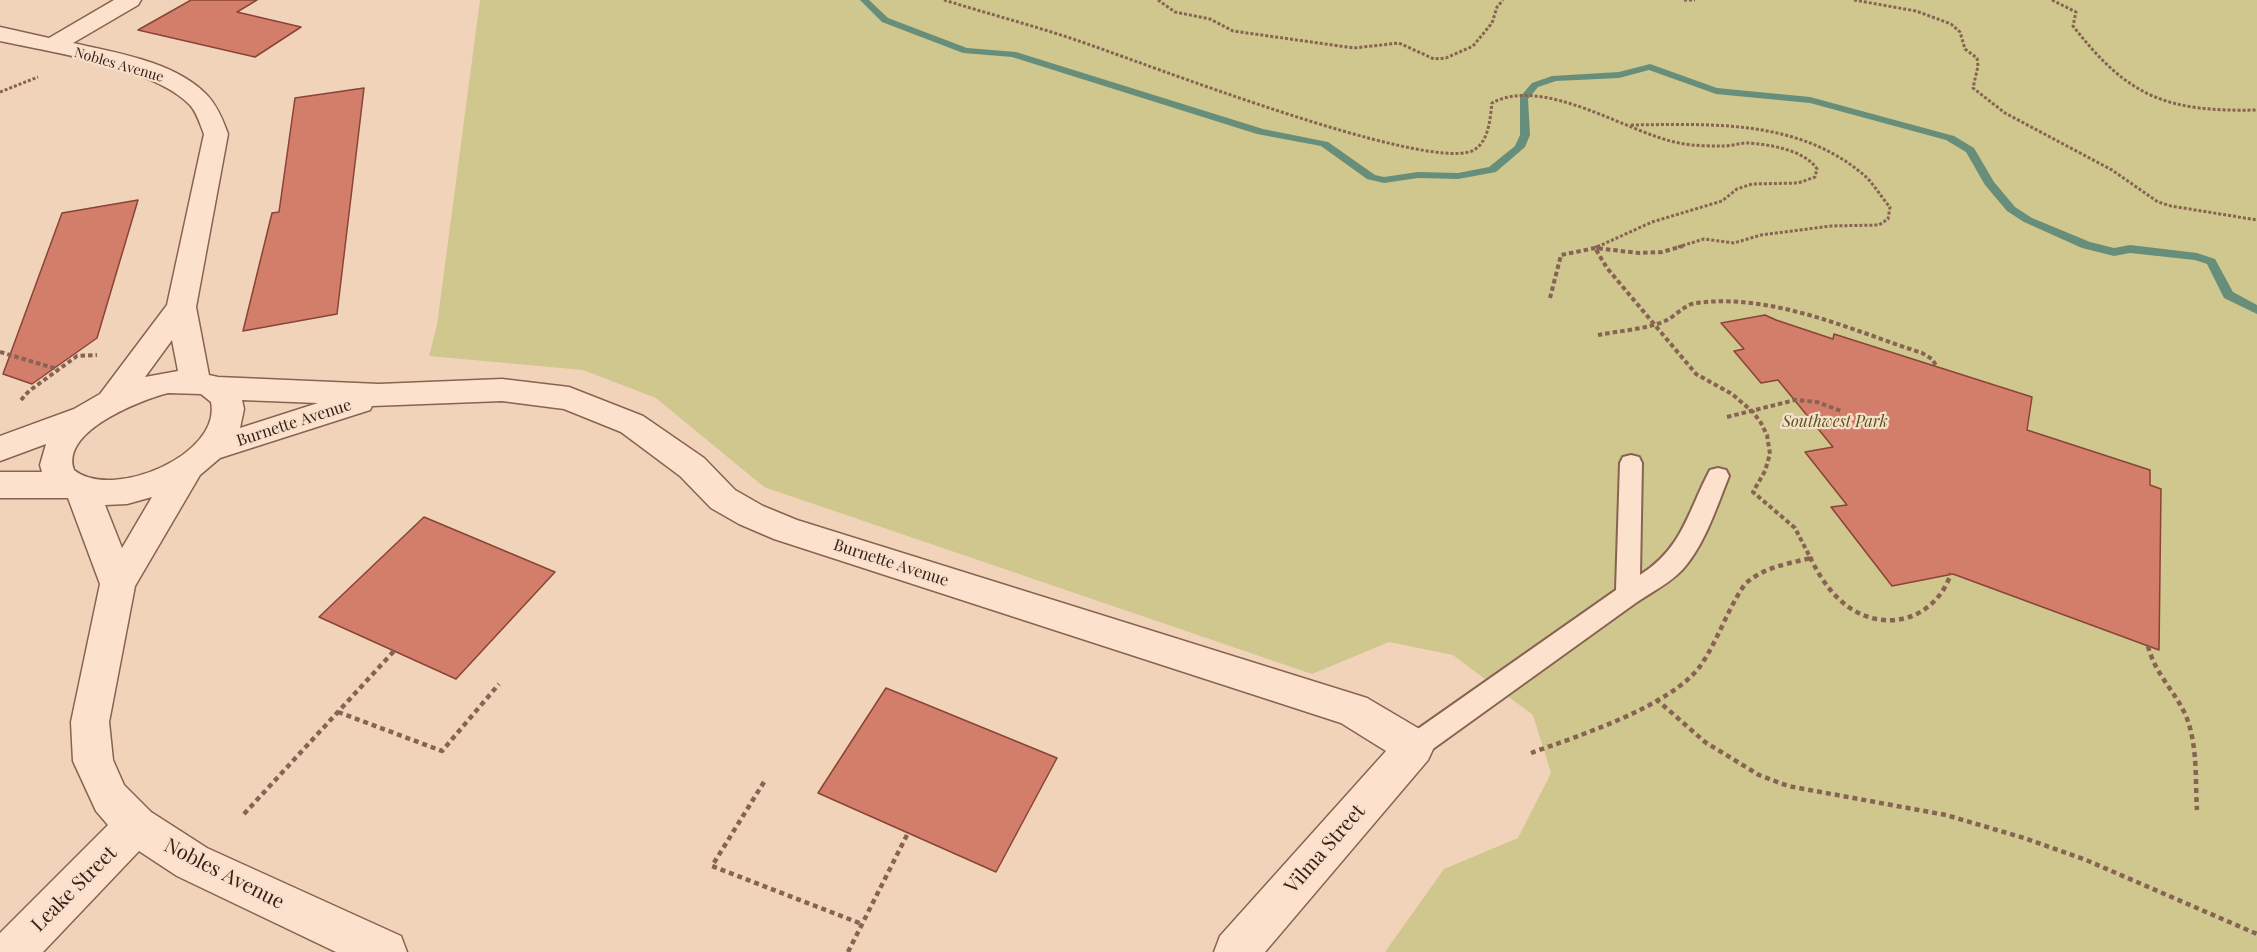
<!DOCTYPE html>
<html>
<head>
<meta charset="utf-8">
<style>
	body { margin:0 }
	canvas { display:block; background:#f1d3b9 }
</style>
</head>
<body>
<canvas width="2257" height="952"></canvas>
<script>
const ctx = document.querySelector('canvas').getContext('2d');
ctx.lineJoin = 'round';
function paint(path, color) {
  ctx.fillStyle = color;
  ctx.fill(path, 'evenodd');
}
function stroke(path, color, width, dash) {
  ctx.strokeStyle = color;
  ctx.lineWidth = width;
  ctx.lineCap = dash ? 'butt' : 'round';
  ctx.setLineDash(dash || []);
  ctx.stroke(path);
}
function label(font, color, halo, rows, align = 'center') {
  ctx.font = font + ' "Playfair Display",serif';
  ctx.lineWidth = 4.5;
  ctx.setLineDash([]);
  ctx.textBaseline = 'middle';
  ctx.strokeStyle = halo;
  ctx.fillStyle = color;
  for (const [text, x, y, turn = 0] of rows) {
    ctx.save();
    ctx.translate(x, y);
    ctx.rotate((+turn || 0) * Math.PI / 180);
    ctx.textAlign = isNaN(turn) ? turn : align;
    if (halo) ctx.strokeText(text, 0, 0);
    ctx.fillText(text, 0, 0);
    ctx.restore();
  }
}
paint(new Path2D(`
	M480,0H2257V952H1385L1444,869L1518,838L1551,773L1533,715L1453,655L1389,642L1312,674L764,487L656,398L583,370L429,356L437,325Z`), '#cfc78d');
paint(new Path2D(`
	M860,0H869L888,18L967,48L1016,52L1263,129L1328,142L1375,175L1384,177L1418,172L1458,173L1489,167L1515,146L1520,135V97L1532,83L1552,76L1619,72L1650,64L1717,88L1810,97L1954,136L1974,148L1994,182L2015,207L2032,218L2090,242L2114,248L2130,245L2197,253L2215,259L2233,292L2257,305V314L2224,298L2207,264L2195,260L2130,253L2114,256L2082,248L2024,222L2007,211L1985,185L1966,152L1946,140L1810,103L1716,94L1649,70L1619,78L1556,81L1538,87L1528,99L1530,135L1525,147L1496,172L1458,179L1418,178L1384,183L1367,179L1321,146L1257,134L1012,57L963,53L882,22Z`), '#668e7a');
const building = new Path2D(`
	M191,0H257L237,12L301,27L255,57L138,30Z
	M364,88L337,314L243,331L272,213L279,212L295,98Z
	M138,200L97,338L32,384L3,374L62,213Z
	M1765,315L1776,320L1833,339L1834,334L2032,397L2027,430L2150,470V485L2161,489L2159,650L1953,574L1892,586L1831,507L1847,505L1805,452L1833,447L1778,380L1761,383L1734,351L1744,349L1721,323Z
	M424,517L555,572L456,679L319,617Z
	M886,688L1057,758L996,872L818,793Z`);
paint(building, '#d27e6b');
stroke(building, '#894437', 1.5);
const lane = new Path2D(`
	M1631,455L1639,457L1642,463L1640,575C1683,548 1688,511 1710,470L1718,468L1726,470L1729,476C1717,506 1705,544 1683,569C1670,583 1652,592 1637,602L1423,756L1414,759L1405,756L1401,747L1405,738L1616,590L1620,463L1623,457Z`);
const street = new Path2D(`
	M114,0H141L138,5L73,43C116,53 173,61 206,94C217,105 223,120 228,134L196,307L209,375L218,377L379,384L502,379L569,387L643,416L704,458L735,490L763,506L797,520L1367,698L1428,734L1434,747L1428,760L1265,952H1214L1220,936L1386,751L1341,723L774,539L739,524L711,508L680,476L621,432L564,409L502,401L372,406L370,410L220,458L200,475L135,586L109,722L113,760L124,785L151,812L207,848L401,936L407,952H336L177,876L139,851L43,952H0V933L108,825L96,811L73,761L71,722L100,584L68,498H0V472H42L40,465L46,444L0,461V436L74,409L100,394L167,305L204,134C200,124 197,113 190,105C154,67 50,52 0,41V27L49,38ZM172,340L178,371L145,377ZM168,393L201,394L211,402C222,455 112,501 74,470C60,431 141,400 168,393ZM242,400L318,403L240,428L244,409ZM152,497L122,548L105,505L127,504Z`);
stroke(lane, '#886253', 4);
stroke(street, '#886253', 3);
stroke(new Path2D(`
	M944,0C989,14 1035,26 1079,41C1144,63 1421,171 1472,151C1489,143 1490,119 1492,103C1544,75 1627,133 1679,143C1693,146 1710,146 1724,146C1732,146 1739,143 1747,143C1768,144 1805,150 1817,169L1815,177L1798,183L1752,184L1737,189L1722,201L1652,222L1597,247
	M1158,0L1175,12L1210,19L1233,31L1354,48L1399,43L1434,59L1446,58L1473,46L1492,23L1497,7L1503,0
	M1684,0H1695
	M1854,0L1916,11L1951,24L1960,32L1965,49L1977,58L1978,66L1973,88L2005,113L2112,170L2158,202L2171,206L2257,220
	M2052,0L2076,12L2073,26C2129,98 2167,112 2257,110
	M0,92L38,77
	M1631,125C1712,124 1798,119 1864,175C1874,184 1881,197 1890,207L1888,219L1879,225L1831,226L1761,235L1734,243L1704,239L1678,247`), '#886253', 3, [3, 2]);
stroke(new Path2D(`
	M1600,246L1595,248L1607,268L1696,374L1732,394L1753,412L1761,423L1767,435L1770,454L1765,471L1753,492L1795,528L1811,559
	M1550,298L1561,255L1595,248L1639,253L1662,252L1683,246
	M1598,335C1618,331 1647,329 1665,321C1676,316 1685,304 1696,303C1773,293 1851,330 1922,353L1932,359L1937,367
	M0,352L57,369
	M21,400L29,391L77,356L97,355
	M1727,417L1795,400L1817,402L1841,411
	M1809,559L1811,558`), '#886253', 4, [4.5, 3]);
stroke(new Path2D(`
	M1810,557C1819,576 1832,596 1850,608C1889,634 1937,617 1951,573
	M2148,646C2155,674 2175,691 2186,716C2198,746 2195,779 2197,810
	M1656,699L1705,742L1759,775L1788,786L1946,815L2024,838L2086,860L2257,934
	M338,712L442,751L499,684
	M1531,753C1578,736 1672,706 1701,665C1718,640 1727,610 1745,584C1764,567 1787,564 1811,558
	M764,782L712,866L862,924
	M244,814L394,651
	M848,952L908,833`), '#886253', 4.5, [5, 4]);
paint(lane, '#fce2cc');
paint(street, '#fce2cc');
label('14px', '#362019', '#f8dfc9', [
	["Nobles Avenue",119,65,16]
]);
label('italic 16px', '#53541e', '#f8dfc9', [
	["Southwest Park",1835,422]
]);
label('16px', '#362019', '#f8dfc9', [
	["Burnette Avenue",294,423,-18],
	["Burnette Avenue",891,563,18]
]);
label('20px', '#362019', '#f8dfc9', [
	["Vilma Street",1325,849,-49],
	["Nobles Avenue",224,874,27],
	["Leake Street",74,889,-45]
]);
</script>
</body>
</html>
